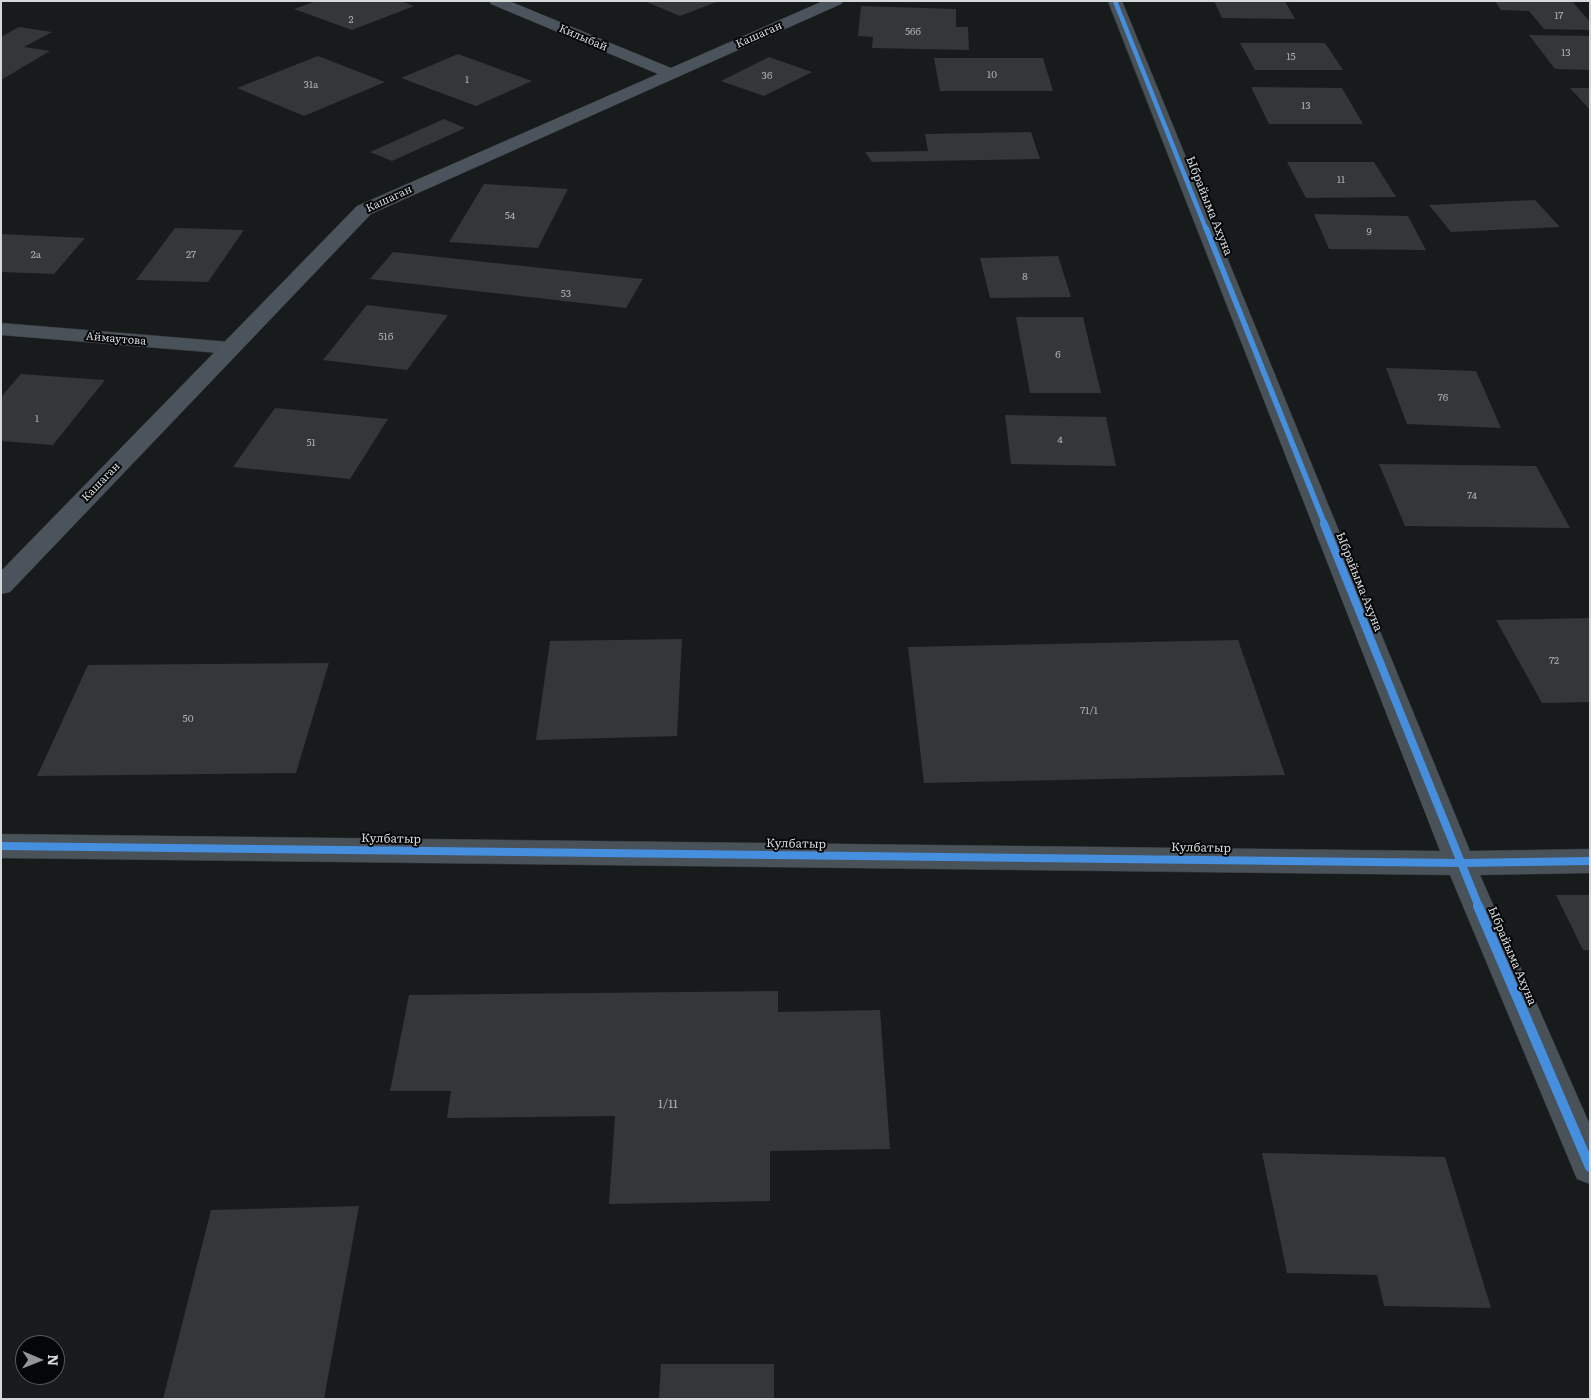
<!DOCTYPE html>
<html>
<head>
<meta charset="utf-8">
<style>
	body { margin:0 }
	#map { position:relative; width:1591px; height:1400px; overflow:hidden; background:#181b1c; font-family:Literata,serif }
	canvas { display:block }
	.frame { position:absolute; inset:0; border:2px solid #d5d8d9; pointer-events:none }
	.north { position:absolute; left:15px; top:1335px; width:50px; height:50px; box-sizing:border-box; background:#050607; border:1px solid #585a5b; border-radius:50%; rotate:91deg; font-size:14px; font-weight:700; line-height:20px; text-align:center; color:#d5d8d9 }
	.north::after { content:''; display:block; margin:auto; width:18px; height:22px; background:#939697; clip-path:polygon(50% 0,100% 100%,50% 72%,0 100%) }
</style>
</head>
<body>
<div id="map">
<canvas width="1591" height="1400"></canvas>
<div class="frame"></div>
<div class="north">N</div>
</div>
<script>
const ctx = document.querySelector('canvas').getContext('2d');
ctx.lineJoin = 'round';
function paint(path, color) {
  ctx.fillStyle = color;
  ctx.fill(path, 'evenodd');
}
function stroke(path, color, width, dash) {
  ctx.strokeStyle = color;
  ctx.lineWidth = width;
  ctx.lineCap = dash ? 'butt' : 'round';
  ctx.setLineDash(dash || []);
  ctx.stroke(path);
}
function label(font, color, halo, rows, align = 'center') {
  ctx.font = font + ' Literata,serif';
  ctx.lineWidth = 4;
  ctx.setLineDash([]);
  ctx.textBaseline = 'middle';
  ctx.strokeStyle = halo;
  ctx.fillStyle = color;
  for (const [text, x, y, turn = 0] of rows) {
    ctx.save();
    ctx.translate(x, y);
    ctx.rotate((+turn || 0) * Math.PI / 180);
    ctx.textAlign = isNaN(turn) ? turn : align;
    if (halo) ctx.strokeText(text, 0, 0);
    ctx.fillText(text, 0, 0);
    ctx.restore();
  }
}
paint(new Path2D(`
	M316,1H401L414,6L352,30L294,9Z
	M644,1H719L680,16Z
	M1214,1H1285L1295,19L1222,18Z
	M1495,1H1572L1590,22V30L1544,29L1529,11L1501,10Z
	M861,6L956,9V27H968L969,50L872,48L873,37L858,36Z
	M19,27L52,32L24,47L50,51L1,80V37Z
	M1529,35L1590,36V70L1555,69Z
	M1240,43H1325L1343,70H1255Z
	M458,54L532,81L476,106L401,78Z
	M318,56L385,82L304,116L237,88Z
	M769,57L812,72L764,96L721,81Z
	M934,58H1043L1053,91H940Z
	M1251,87L1342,88L1363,124H1269Z
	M1570,88H1590V110Z
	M444,119L465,128L392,161L370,152Z
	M1031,132L1040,159L872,162L865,152L928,151L925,134Z
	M1287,162H1374L1396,197L1306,198Z
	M484,184L568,189L538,248L449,242Z
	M1535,200L1560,227L1451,232L1429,205Z
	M1314,214L1408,216L1426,250L1329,249Z
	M175,228L244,230L208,282L136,280Z
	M1,234L85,238L54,274L1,272Z
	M393,252L643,279L626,308L370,279Z
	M1058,256L1071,297L990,298L980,258Z
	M367,305L448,315L407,370L323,360Z
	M1016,317H1083L1101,393H1030Z
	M1386,368L1476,371L1501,428L1407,424Z
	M21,374L105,380L53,445L1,441V397Z
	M275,408L388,419L350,479L233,467Z
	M1005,415L1106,417L1116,466L1011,464Z
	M1379,464L1536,466L1570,528L1405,526Z
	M1590,618V702L1542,703L1496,620Z
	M682,639L677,736L536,740L550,641Z
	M1238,640L1285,775L924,783L908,647Z
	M329,663L296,773L37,776L88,665Z
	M1556,895H1590V950H1583Z
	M778,991V1012L880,1010L890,1149L770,1151V1201L609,1204L615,1116L447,1118L451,1091H390L409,995Z
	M1262,1153L1445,1157L1491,1308L1384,1306L1377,1275L1287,1273Z
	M359,1206L324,1399H163L211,1210Z
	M661,1364H774V1399H659Z`), '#343637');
const street = new Path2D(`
	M1108,1H1122L1470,851L1590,849V873L1480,875L1590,1125V1184L1577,1179L1450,875L1,858V834L1440,851Z
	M1,323L231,342L238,344L241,348L238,352L231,354L1,335Z`);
const secondary = new Path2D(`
	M489,1H509L671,68L823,1H843L841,4L371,214L10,592L1,594V571L357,206L658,74L491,4Z`);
stroke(street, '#333536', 1);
stroke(secondary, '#333536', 1);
paint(street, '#495159');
paint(secondary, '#4b545d');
stroke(new Path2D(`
	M1115,1L1206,229`), '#468fdf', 4.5);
stroke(new Path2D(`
	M1206,228L1325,525`), '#468fdf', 5.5);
stroke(new Path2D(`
	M1324,524L1479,907
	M1,846L1460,863L1590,861`), '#468fdf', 8);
stroke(new Path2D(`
	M1478,906L1590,1167`), '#468fdf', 10);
label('10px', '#adb0b0', null, [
	["17",1559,16],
	["2",351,20],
	["56б",913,32],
	["13",1566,53],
	["15",1291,57],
	["10",992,75],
	["36",767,76],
	["1",467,80],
	["31а",311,85],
	["13",1306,106],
	["11",1341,180],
	["54",510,216],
	["9",1369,232],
	["2а",36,255],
	["27",191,255],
	["8",1025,277],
	["53",566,294],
	["51б",386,337],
	["6",1058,355],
	["76",1443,398],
	["1",37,419],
	["4",1060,440],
	["51",311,443],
	["74",1472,496],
	["72",1554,661],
	["71/1",1089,711],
	["50",188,719]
]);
label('11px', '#d5d8d9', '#050607', [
	["Кашаган",759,35,-24],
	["Килыбай",583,38,23],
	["Кашаган",389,199,-25],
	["Аймаутова",116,339,5],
	["Кашаган",101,482,-46]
]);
label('12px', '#d5d8d9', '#050607', [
	["Ыбрайыма Ахуна",1209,206,68],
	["Ыбрайыма Ахуна",1359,582,68],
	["Кулбатыр",391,839,1],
	["Кулбатыр",796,844,1],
	["Кулбатыр",1201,848,1],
	["Ыбрайыма Ахуна",1512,956,67]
]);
label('12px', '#adb0b0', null, [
	["1/11",668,1104]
]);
</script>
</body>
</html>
